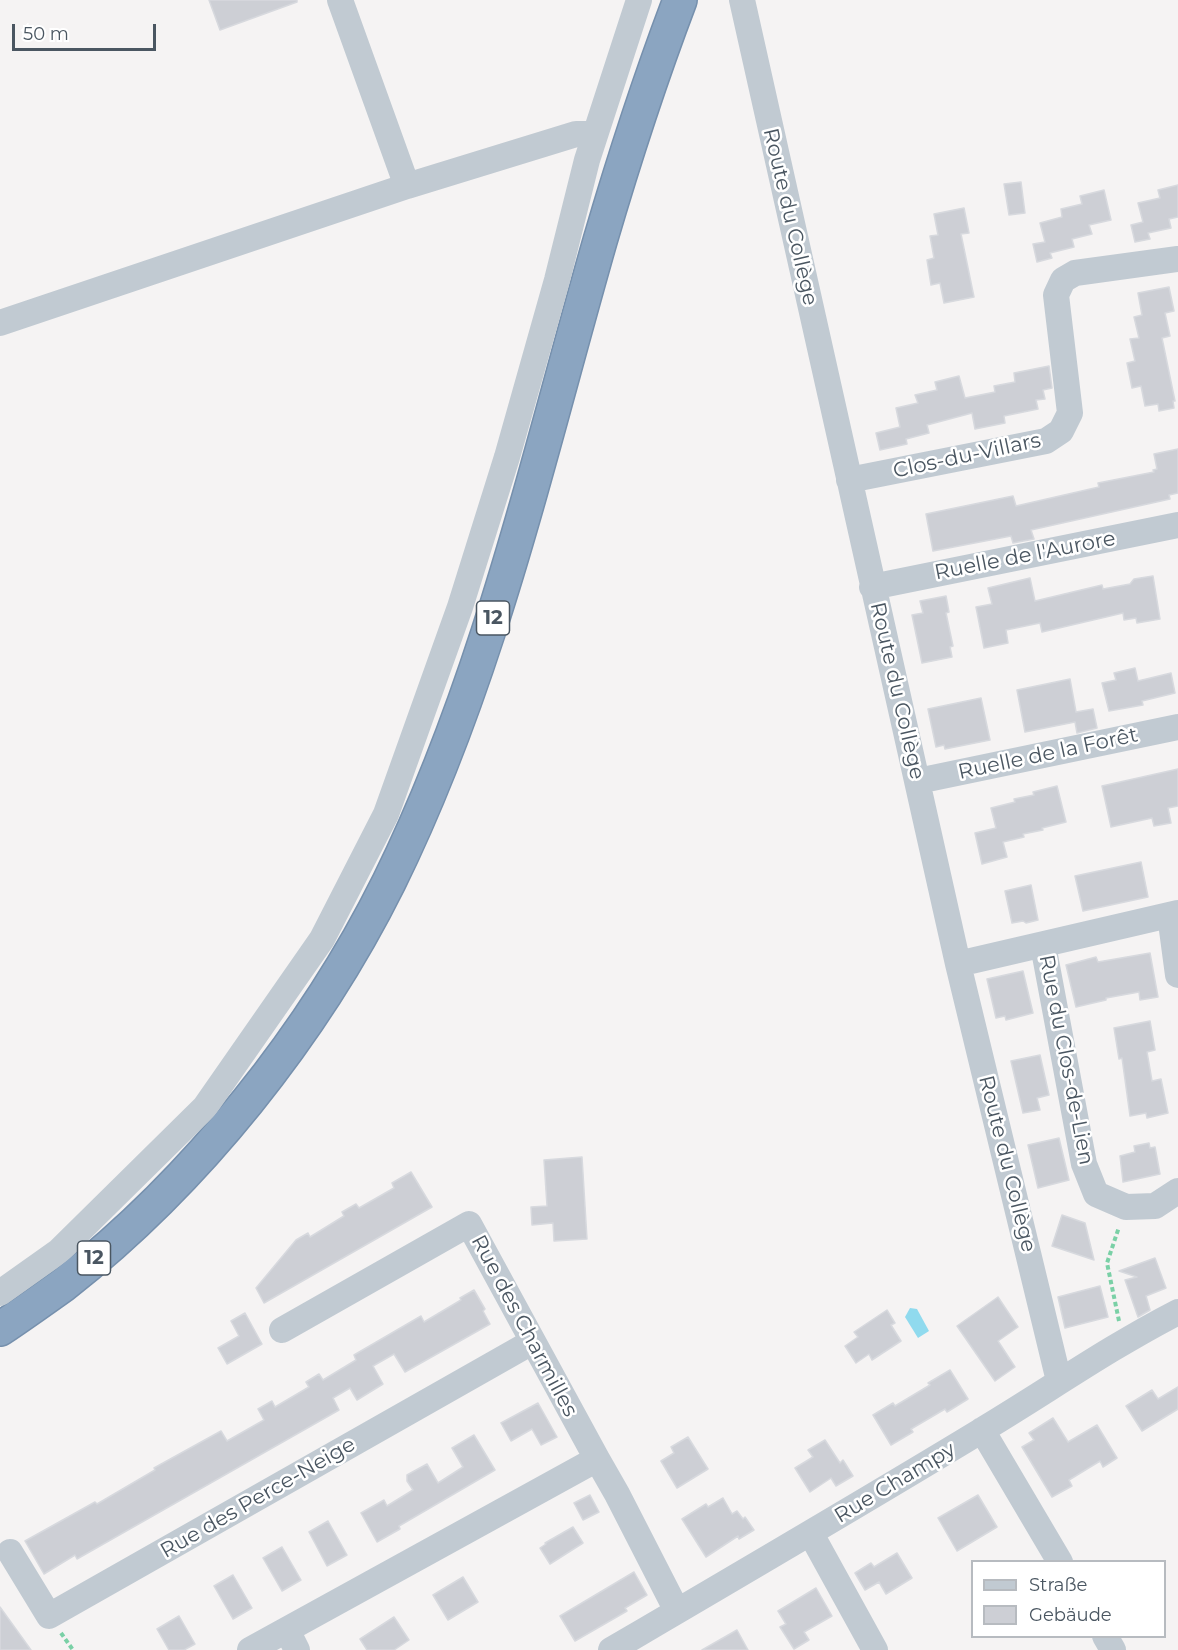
<!DOCTYPE html>
<html>
<head>
<meta charset="utf-8">
<style>
	body { margin:0 }
	#map { position:relative; width:1178px; height:1650px; overflow:hidden; background:#f5f3f3; font-family:Montserrat,sans-serif }
	canvas { display:block }
	.legend { position:absolute; left:971px; top:1560px; width:195px; height:78px; box-sizing:border-box; background:#fff; border:2px solid #b7bbc0; margin:0; padding:8px 10px; list-style:none; font-size:18px; color:#4a5661 }
	.legend li { display:flex; align-items:center; gap:12px; height:30px }
	.legend b { width:30px; border:2px solid #b7bbc0 }
	.scale { position:absolute; left:12px; top:24px; width:144px; height:27px; box-sizing:border-box; border:3px solid #4a5661; border-top:0; padding-left:8px; font-size:18px; line-height:21px; white-space:nowrap; color:#4a5661; -webkit-text-stroke:4px #fff; paint-order:stroke }
</style>
</head>
<body>
<div id="map">
<canvas width="1178" height="1650"></canvas>
<ul class="legend">
<li><b style="height:8px;background:#c1cad2"></b>Straße</li>
<li><b style="height:16px;background:#cdcfd5"></b>Gebäude</li>
</ul>
<div class="scale">50 m</div>
</div>
<script>
const ctx = document.querySelector('canvas').getContext('2d');
ctx.lineJoin = 'round';
function paint(path, color) {
  ctx.fillStyle = color;
  ctx.fill(path, 'evenodd');
}
function stroke(path, color, width, dash) {
  ctx.strokeStyle = color;
  ctx.lineWidth = width;
  ctx.lineCap = dash ? 'butt' : 'round';
  ctx.setLineDash(dash || []);
  ctx.stroke(path);
}
function label(font, color, halo, rows, align = 'center') {
  ctx.font = font + ' Montserrat,sans-serif';
  ctx.lineWidth = 5;
  ctx.setLineDash([]);
  ctx.textBaseline = 'middle';
  ctx.strokeStyle = halo;
  ctx.fillStyle = color;
  for (const [text, x, y, turn = 0] of rows) {
    ctx.save();
    ctx.translate(x, y);
    ctx.rotate((+turn || 0) * Math.PI / 180);
    ctx.textAlign = isNaN(turn) ? turn : align;
    if (halo) ctx.strokeText(text, 0, 0);
    ctx.fillText(text, 0, 0);
    ctx.restore();
  }
}
paint(new Path2D(`
	M910,1308L917,1309L929,1331L918,1338L905,1317Z`), '#90daee');
const building = new Path2D(`
	M209,0H297V2L220,30Z
	M1021,182L1025,213L1009,215L1004,184Z
	M1178,185V217L1169,219L1171,228L1148,233L1150,239L1135,242L1131,225L1143,222L1138,203L1160,198L1158,190Z
	M1104,190L1111,220L1089,225L1092,234L1072,239L1074,247L1050,253L1052,258L1037,262L1033,244L1045,242L1040,223L1062,217L1061,209L1082,204L1080,196Z
	M964,208L969,233L961,234L974,297L944,303L940,283L931,285L927,260L934,258L930,236L938,235L934,214Z
	M1169,287L1174,311L1165,313L1170,336L1162,338L1175,401H1173L1174,408L1159,411L1158,404L1145,406L1141,386L1132,388L1127,363L1135,361L1130,339L1139,338L1134,317L1142,315L1138,293Z
	M1049,366L1052,388L1043,390L1045,399L1036,400L1038,409L1004,416L1005,423L975,429L972,413L927,425L929,433L906,439L907,444L880,450L876,433L900,427L896,408L918,403L915,395L937,390L935,382L959,376L965,398L995,392L994,386L1015,382L1014,373Z
	M1178,449V493L1169,495L1170,499L1031,530L1034,539L1013,543L1011,536L933,551L926,514L1013,496L1016,506L1099,487L1098,483L1154,472L1153,470L1157,469L1154,454Z
	M1153,576L1160,619L1137,623L1136,618L1124,620L1123,613L1042,632L1040,623L1006,630L1008,643L984,648L976,607L992,604L988,588L1030,578L1035,601L1102,585L1103,589L1130,584L1134,579Z
	M946,596L949,612L946,613L953,646L950,647L952,657L922,663L912,615L923,613L920,601Z
	M1135,668L1138,681L1171,673L1175,693L1142,701L1143,705L1109,711L1102,683L1116,680L1114,673Z
	M1070,679L1076,712L1093,709L1097,728L1077,733L1075,722L1025,732L1017,690Z
	M981,698L990,740L945,749L944,745L936,747L928,709Z
	M1178,769V806L1168,808L1171,823L1154,826L1152,818L1111,827L1102,786Z
	M1057,786L1066,822L1042,828L1043,830L1023,834L1024,837L1003,842L1007,857L982,864L975,833L996,828L991,808L1015,802L1014,799L1034,795L1033,792Z
	M1141,862L1148,897L1083,911L1075,876Z
	M1031,885L1038,920L1026,923L1023,921L1012,923L1005,891Z
	M1150,953L1158,997L1140,1000L1139,992L1106,998V1000L1076,1007L1066,965L1096,957L1098,962Z
	M1023,971L1033,1013L1006,1020L1005,1016L996,1018L987,979Z
	M1150,1021L1155,1050L1147,1052L1152,1081L1161,1079L1168,1113L1147,1118L1146,1113L1130,1116L1122,1058L1119,1059L1114,1028Z
	M1040,1055L1049,1095L1037,1098L1040,1110L1023,1113L1011,1061Z
	M1059,1138L1069,1180L1038,1188L1028,1145Z
	M1149,1143L1150,1148L1155,1147L1160,1174L1123,1182L1120,1156L1135,1152L1134,1146Z
	M582,1157L587,1239L554,1241L553,1223L532,1225L531,1207L547,1206L544,1160Z
	M411,1172L432,1207L264,1303L256,1288L296,1240L308,1233L310,1237L344,1216L342,1212L356,1204L359,1208L394,1188L392,1183Z
	M1062,1215L1085,1223L1094,1260L1052,1246Z
	M1155,1258L1166,1288L1146,1296L1150,1310L1138,1317L1125,1280L1137,1277L1119,1271Z
	M1100,1286L1108,1317L1065,1328L1058,1297Z
	M474,1290L485,1309L483,1311L490,1324L405,1372L394,1354L373,1366L383,1384L357,1400L350,1388L333,1398L339,1410L77,1559L75,1555L44,1574L25,1541L95,1502L97,1504L155,1470L154,1468L221,1431L227,1441L264,1420L258,1409L272,1401L275,1407L309,1387L306,1382L319,1374L323,1380L356,1360L354,1355L421,1316L424,1322L461,1300L460,1298Z
	M998,1297L1018,1327L998,1341L1015,1367L995,1381L957,1326Z
	M887,1310L895,1323L891,1325L901,1341L872,1360L869,1354L856,1363L845,1346L858,1337L854,1332Z
	M245,1313L262,1344L227,1364L218,1348L239,1336L231,1321Z
	M950,1370L968,1399L947,1412L945,1409L911,1429L913,1432L891,1445L873,1415L893,1403L895,1406L930,1385L928,1383Z
	M1178,1387V1409L1142,1431L1126,1406L1152,1390L1158,1399Z
	M538,1403L557,1437L541,1445L532,1429L511,1441L501,1423Z
	M1053,1418L1068,1442L1097,1425L1117,1458L1103,1467L1100,1461L1069,1480L1072,1486L1052,1497L1022,1447L1034,1440L1029,1433Z
	M474,1435L495,1470L399,1526L400,1529L377,1542L361,1513L384,1500L387,1506L413,1490L407,1481V1475L427,1464L438,1483L463,1467L452,1448Z
	M688,1437L708,1469L677,1488L661,1461L674,1453L671,1447Z
	M825,1440L840,1463L843,1460L853,1476L836,1486L831,1478L810,1492L795,1468L813,1457L808,1450Z
	M590,1495L599,1512L583,1520L574,1503Z
	M978,1495L997,1527L957,1551L938,1518Z
	M723,1498L732,1514L737,1511L743,1519L745,1517L754,1530L739,1539L738,1536L706,1557L682,1519L706,1504L708,1507Z
	M328,1521L347,1555L327,1566L309,1532Z
	M573,1527L583,1543L550,1564L540,1548L546,1544L545,1543Z
	M282,1547L301,1580L282,1591L263,1558Z
	M897,1553L912,1578L886,1594L879,1582L865,1590L855,1573L871,1563L874,1567Z
	M634,1572L647,1595L625,1608L627,1611L575,1641L560,1616Z
	M233,1575L252,1608L233,1619L214,1586Z
	M463,1577L478,1602L448,1620L433,1595Z
	M816,1588L832,1616L804,1632L809,1640L794,1649L780,1627L786,1624L778,1611Z
	M0,1607L31,1650H0Z
	M179,1616L195,1644L184,1650H169L157,1629Z
	M394,1617L409,1640L394,1650H367L360,1639Z
	M737,1630L748,1650H702Z`);
paint(building, '#cdcfd5');
stroke(building, '#d7d9de', 1.5);
const highway = new Path2D(`
	M0,1329C21,1315 42,1300 63,1285C196,1181 314,1033 389,882C489,679 538,457 600,241C624,159 650,79 680,0`);
stroke(highway, '#7690ad', 36);
stroke(new Path2D(`
	M1119,1321L1107,1263L1119,1227
	M61,1633L73,1650`), '#7ad0a6', 4, [4.5, 3]);
stroke(new Path2D(`
	M340,0L407,186
	M742,0L958,964L1059,1381
	M0,323L407,186L576,134H595
	M849,480L1046,441L1061,431L1070,413L1056,295L1063,280L1075,273L1178,259
	M872,587L1178,525
	M918,781L1178,727
	M1170,915L1178,975
	M1043,945L1084,1164L1096,1194L1126,1207L1155,1206L1178,1191
	M958,964L1178,913
	M0,1293L59,1251L205,1107L322,939L386,814L460,607L507,457L557,280L587,160L639,0
	M282,1330L469,1224L597,1459
	M982,1430L1060,1562
	M811,1534L875,1650
	M10,1552L49,1616L532,1342
	M287,1630L297,1650
	M1105,1636L1113,1650
	M250,1650L597,1459L617,1494L677,1611
	M611,1650C734,1578 857,1506 979,1432C1046,1392 1108,1348 1178,1312`), '#c1cad2', 26);
stroke(highway, '#8ba5c1', 33);
for (const [x, y, w] of [
	[493,618,33],
	[94,1258,33]
]) {
  const box = new Path2D();
  box.roundRect(x - w / 2, y - 17, w, 34, 4.5);
  ctx.fillStyle = '#fff';
  ctx.fill(box);
  stroke(box, '#4a5661', 1.5);
}
label('bold 20px', '#4a5661', null, [
	["12",493,618],
	["12",94,1258]
]);
label('21px', '#4a5661', '#fff', [
	["Route du Collège",790,217,77],
	["Clos-du-Villars",967,456,-12],
	["Ruelle de l'Aurore",1025,556,-11],
	["Route du Collège",897,691,77],
	["Ruelle de la Forêt",1048,754,-12],
	["Rue du Clos-de-Lien",1066,1060,79],
	["Route du Collège",1007,1164,76],
	["Rue des Charmilles",524,1326,62],
	["Rue Champy",895,1483,-31],
	["Rue des Perce-Neige",258,1498,-30]
]);
</script>
</body>
</html>
